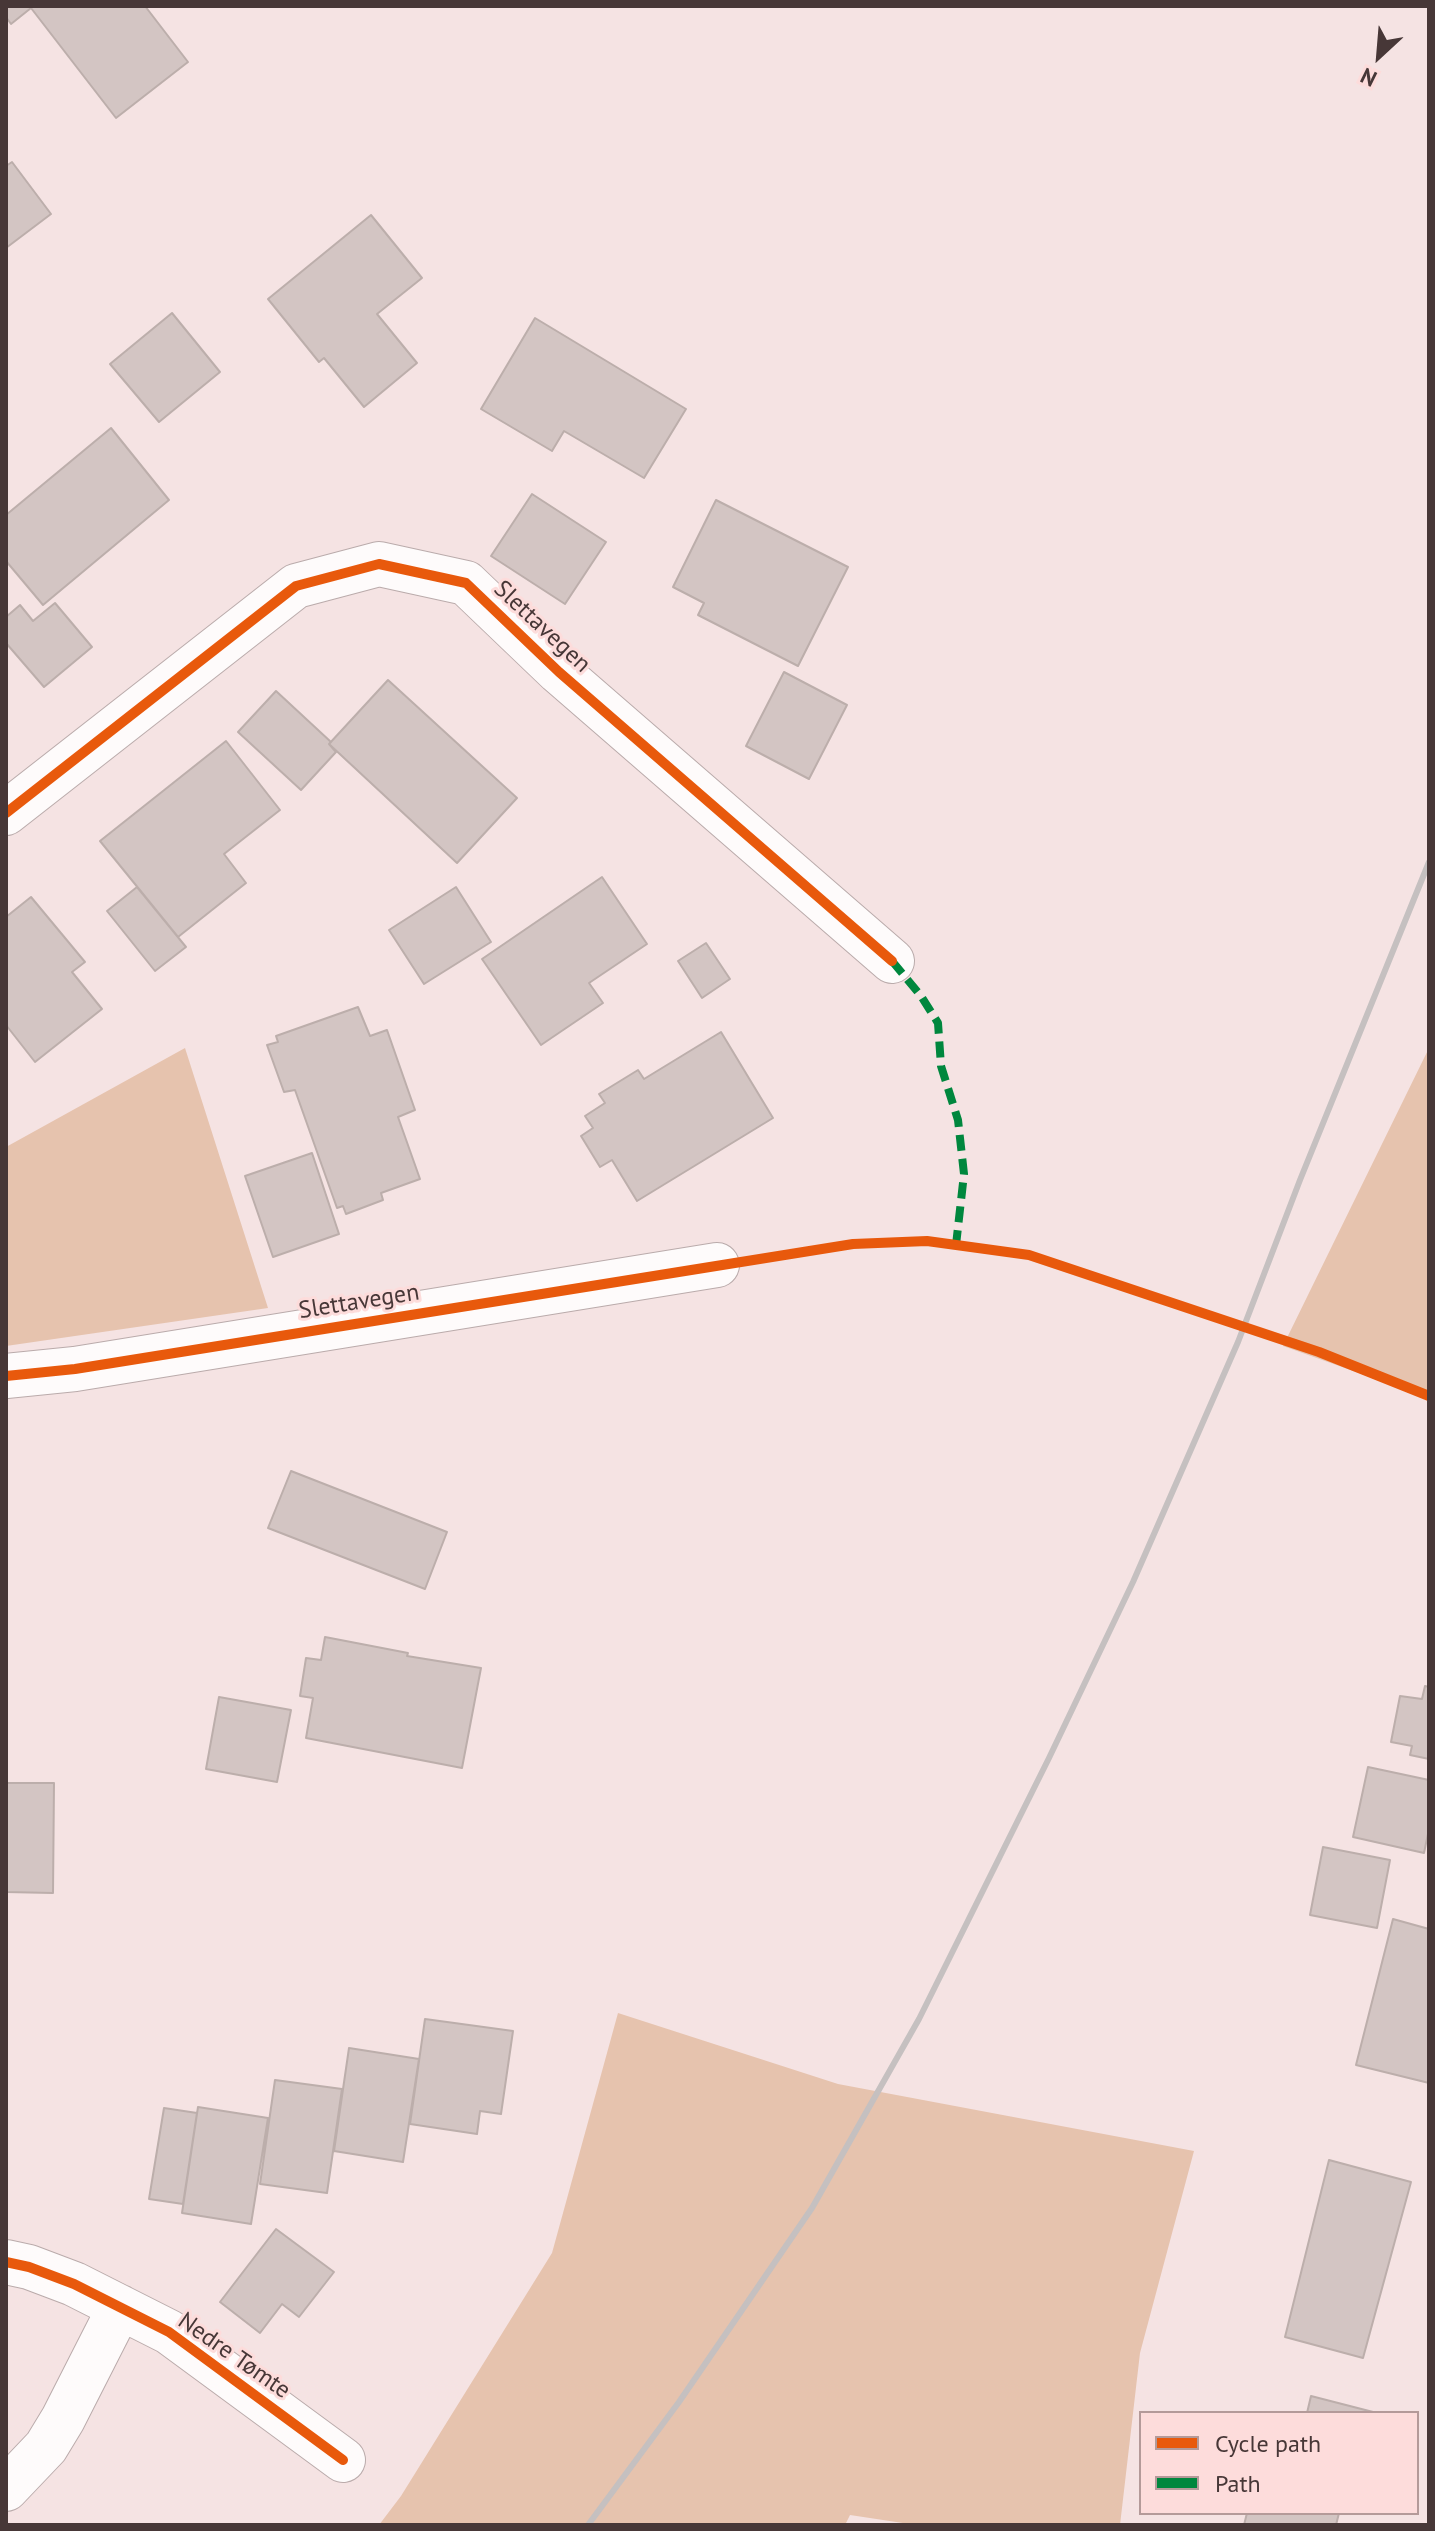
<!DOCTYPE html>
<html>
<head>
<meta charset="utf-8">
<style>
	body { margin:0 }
	#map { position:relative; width:1435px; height:2531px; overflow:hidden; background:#f5e3e3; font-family:"PT Sans",sans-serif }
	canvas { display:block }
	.frame { position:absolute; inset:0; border:8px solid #473737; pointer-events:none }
	.legend { position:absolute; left:1139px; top:2411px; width:280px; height:104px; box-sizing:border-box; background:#fddcdb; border:2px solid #b49a99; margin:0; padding:10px 14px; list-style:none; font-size:24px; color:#473737 }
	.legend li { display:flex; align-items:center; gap:16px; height:40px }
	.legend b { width:40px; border:2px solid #b49a99 }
	.north { position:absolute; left:1339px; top:16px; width:80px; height:80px; -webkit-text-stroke:6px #fddcdb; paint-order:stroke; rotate:206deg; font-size:22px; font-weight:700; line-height:32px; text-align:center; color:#473737 }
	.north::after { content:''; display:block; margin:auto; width:28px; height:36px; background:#473737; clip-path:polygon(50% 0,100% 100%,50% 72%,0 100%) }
</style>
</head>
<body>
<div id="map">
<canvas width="1435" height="2531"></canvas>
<div class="frame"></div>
<ul class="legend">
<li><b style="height:10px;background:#e8590c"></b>Cycle path</li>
<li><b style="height:10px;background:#00873e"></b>Path</li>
</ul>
<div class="north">N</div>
</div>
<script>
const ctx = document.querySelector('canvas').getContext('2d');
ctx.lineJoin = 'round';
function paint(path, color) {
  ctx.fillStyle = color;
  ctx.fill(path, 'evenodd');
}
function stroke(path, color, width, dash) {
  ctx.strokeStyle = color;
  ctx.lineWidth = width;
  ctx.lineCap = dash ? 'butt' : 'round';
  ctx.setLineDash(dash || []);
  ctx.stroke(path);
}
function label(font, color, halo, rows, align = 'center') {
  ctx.font = font + ' "PT Sans",sans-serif';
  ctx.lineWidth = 6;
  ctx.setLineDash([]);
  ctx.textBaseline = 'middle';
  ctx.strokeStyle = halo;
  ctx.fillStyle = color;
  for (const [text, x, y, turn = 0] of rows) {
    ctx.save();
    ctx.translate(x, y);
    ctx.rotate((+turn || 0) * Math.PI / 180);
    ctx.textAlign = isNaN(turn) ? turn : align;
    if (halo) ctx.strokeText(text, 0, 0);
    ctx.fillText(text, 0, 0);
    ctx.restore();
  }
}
paint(new Path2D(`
	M185,1048L268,1308L6,1346V1147Z
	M1429,1048V1398L1283,1346Z
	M618,2013L838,2084L1194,2151L1140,2353L1120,2525H916L850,2515L845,2525H379L401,2496L552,2253Z`), '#e6c3ae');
const building = new Path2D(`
	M6,6H145L188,62L116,118L31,8L11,24L6,17Z
	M12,162L51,214L6,248V166Z
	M371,215L422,278L377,314L417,363L364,407L324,358L319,362L268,299Z
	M172,313L220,372L159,422L110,364Z
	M535,318L686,409L644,478L564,431L552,451L481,409Z
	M111,428L169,500L43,605L6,561V515Z
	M532,494L606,542L565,604L491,556Z
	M716,500L848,567L798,666L698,615L704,603L673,587Z
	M55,603L92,647L44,687L6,643V617L20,605L33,621Z
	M784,672L847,705L809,779L746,746Z
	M388,680L517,798L457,863L329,744Z
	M276,691L331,742L329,744L336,752L301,790L238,732Z
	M226,741L280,810L224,854L246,883L178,937L100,841Z
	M602,877L647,944L589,983L603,1003L541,1045L482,959Z
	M137,887L186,947L155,971L107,911Z
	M456,887L491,942L424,984L389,930Z
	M31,897L85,962L72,972L102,1009L35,1062L6,1025V917Z
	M706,943L730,979L702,998L678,961Z
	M358,1007L370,1036L387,1030L415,1110L398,1117L420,1179L381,1193L383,1200L346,1214L343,1206L337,1208L295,1090L284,1092L267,1045L278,1042L276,1036Z
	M721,1032L773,1118L637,1201L612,1160L600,1167L581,1136L593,1128L585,1116L605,1103L599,1094L638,1070L644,1079Z
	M312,1153L339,1234L273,1257L245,1176Z
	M291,1471L447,1532L425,1589L268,1528Z
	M325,1637L408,1653L407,1656L481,1668L462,1768L306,1738L313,1698L300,1696L306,1658L321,1660Z
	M1425,1686L1429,1687V1759L1410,1755L1412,1746L1391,1742L1400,1696L1422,1699Z
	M219,1697L291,1710L277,1782L206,1769Z
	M1368,1767L1429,1780V1829L1424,1853L1353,1837Z
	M6,1783H54L53,1893L6,1892Z
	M1323,1847L1390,1860L1377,1928L1310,1915Z
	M1393,1919L1429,1929V2083L1356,2065Z
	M425,2019L513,2031L501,2114L480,2111L477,2134L410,2124Z
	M349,2048L419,2059L403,2162L334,2151Z
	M275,2080L342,2089L327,2193L260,2184Z
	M198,2107L268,2118L251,2224L182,2213Z
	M164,2108L197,2113L183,2204L149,2199Z
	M1329,2160L1411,2182L1363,2358L1285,2337Z
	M276,2229L334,2272L299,2317L282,2304L260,2333L220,2302Z
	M1311,2396L1377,2413H1307Z
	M1247,2513H1339L1336,2525H1244Z`);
paint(building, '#d3c5c3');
stroke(building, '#bcaeab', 2);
const minor = new Path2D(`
	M6,813L296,586L379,564L466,583L559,672L892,961
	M6,1376L75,1369L717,1265
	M6,2262L29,2267L74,2284L169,2332L343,2460
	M6,2489L46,2447L63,2419L120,2307`);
stroke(minor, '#baabab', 46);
stroke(minor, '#fefbfb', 44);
stroke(new Path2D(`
	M588,2525L679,2402L812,2208L919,2019L1049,1758L1133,1582L1238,1342L1300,1180L1429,862`), '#c5c0c0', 6);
stroke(new Path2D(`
	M892,961L921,996L938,1023L941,1066L958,1120L964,1174L956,1245`), '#00873e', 8, [16, 8]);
stroke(new Path2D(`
	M6,813L296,586L379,564L466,583L559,672L892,961
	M6,1376L75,1369L853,1244L927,1241L1029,1255L1319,1352L1429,1396
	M6,2262L29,2267L74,2284L169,2332L343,2460`), '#e8590c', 10);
label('24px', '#473737', '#fddcdb', [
	["Slettavegen",542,627,43],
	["Slettavegen",359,1302,-9],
	["Nedre Tømte",234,2356,35]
]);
</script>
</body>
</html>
